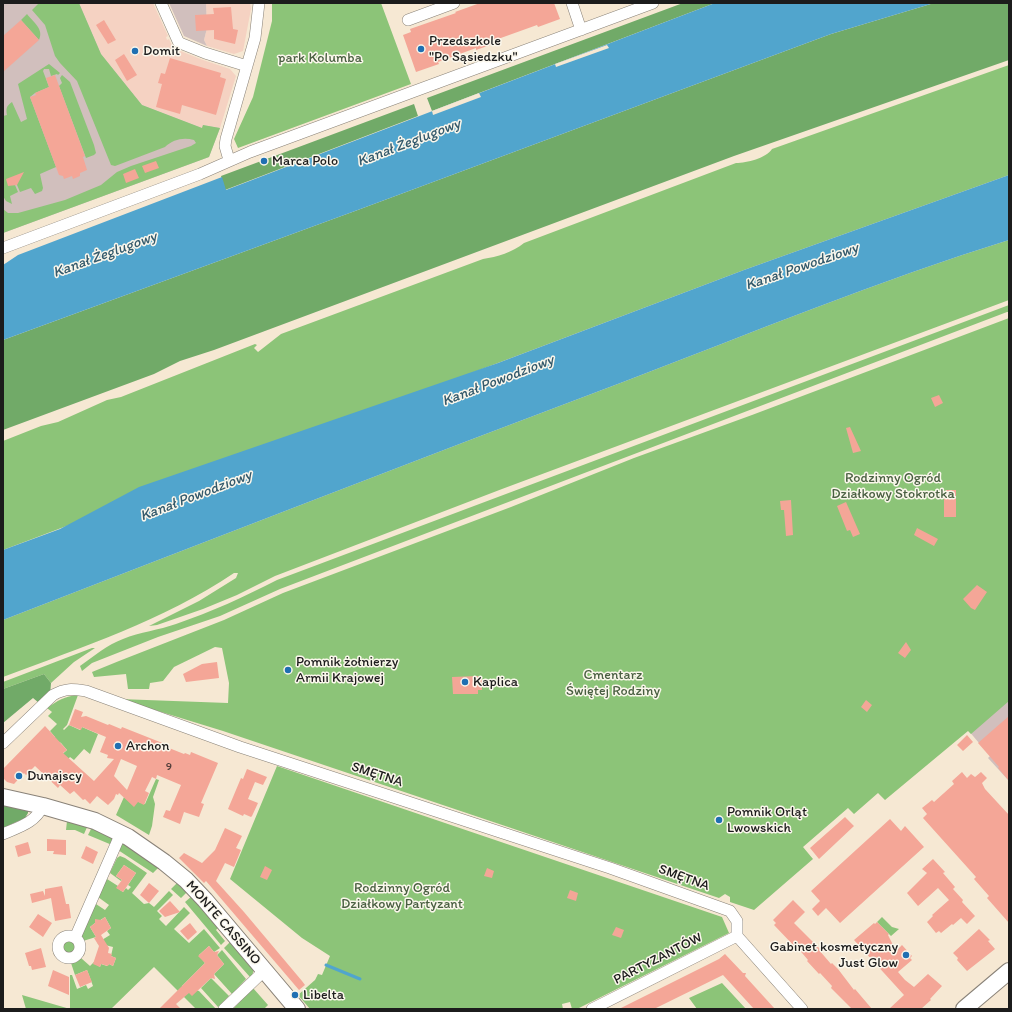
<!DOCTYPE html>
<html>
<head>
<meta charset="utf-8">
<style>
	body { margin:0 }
	#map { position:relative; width:1012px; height:1012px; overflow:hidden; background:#f6e8d3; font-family:Itim,sans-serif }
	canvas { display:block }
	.frame { position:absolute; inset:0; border:4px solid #1c1c1c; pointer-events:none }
</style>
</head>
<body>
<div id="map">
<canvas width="1012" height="1012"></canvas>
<div class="frame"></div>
</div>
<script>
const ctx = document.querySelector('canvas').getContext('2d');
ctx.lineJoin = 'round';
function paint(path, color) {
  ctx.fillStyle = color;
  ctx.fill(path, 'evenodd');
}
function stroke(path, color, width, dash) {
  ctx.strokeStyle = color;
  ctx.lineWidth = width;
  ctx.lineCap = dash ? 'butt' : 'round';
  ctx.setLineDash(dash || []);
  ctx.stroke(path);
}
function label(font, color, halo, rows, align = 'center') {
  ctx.font = font + ' Itim,sans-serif';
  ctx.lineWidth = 3;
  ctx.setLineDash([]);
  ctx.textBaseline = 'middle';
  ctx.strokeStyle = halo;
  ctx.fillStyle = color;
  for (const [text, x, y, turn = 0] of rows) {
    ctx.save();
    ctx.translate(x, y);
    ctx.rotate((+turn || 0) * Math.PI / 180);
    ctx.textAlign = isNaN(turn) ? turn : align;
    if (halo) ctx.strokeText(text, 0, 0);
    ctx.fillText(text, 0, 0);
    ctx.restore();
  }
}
paint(new Path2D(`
	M79,3H153L168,36L166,37L167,40L169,39L173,48L203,60L230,69L236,76L220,128L204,125L202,128L142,105L101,54Z
	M225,3H250L251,9L243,51L234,54L207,46L204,40L207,28L206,4Z`), '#f5d2c2');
paint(new Path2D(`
	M3,3H79L101,54L142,105L202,128L203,125L220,128L209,157L3,233Z
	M169,3H206L207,28L204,40L207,46L184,36Z
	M1009,695V781L988,758L990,756L968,730Z`), '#d1bfbd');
paint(new Path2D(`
	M39,3H79L101,54L142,105L202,128L203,125L220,128L209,157L3,233V209L8,213H18L65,200L101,185L117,172L131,166L191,146L196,143L194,140C184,137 173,139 165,147L123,163L115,166L111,165L77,81L60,63L55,56L45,25L32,10Z
	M272,3H381L411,84L238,148L234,139L253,97L272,21Z
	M27,14C34,23 44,29 39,40L21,20Z
	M49,64L60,73L58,75L57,74L51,76L49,69H44L43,71L49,87L35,93L30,97L56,167L40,174L43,188L42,191L35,194L31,188L20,192L17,185H15L18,192L10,196L12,204L6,201L3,196V116L7,115C6,109 6,106 12,102L21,122L27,119L18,84Z
	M1009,65V175L744,270L3,550V441L41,426L58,422L107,400L121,397L255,344L257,345L254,348L258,352L281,334L483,259C497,257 513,252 524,243L736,163C747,163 766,158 772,149Z
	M62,75L70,82L94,145L96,153L94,155L86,158L59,86L62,83L60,78Z
	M1009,240V300L502,489L275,576L237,595L203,609L157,625L149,626L199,601L236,578L238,573H234C163,621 82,647 3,677V620C210,540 416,460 623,382C751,333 878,281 1009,240Z
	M1009,305V312H1007L280,589L220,616L158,637L92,663L82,671L80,666C94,656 107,645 123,639C140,632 159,630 176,624C211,612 244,597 277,580Z
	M1009,318V701L971,734L968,731L885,800L878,793L854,814L848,808L803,847L813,859L754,910L730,902V897L725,894L719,898L223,731L119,699L228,703L229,683L222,648L215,647L174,667L163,681L150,683L149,689H128L126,674L94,677L92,672L119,661L224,620L283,593L511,507L634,458L752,415Z
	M92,648H95L74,662L51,683L44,674L3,689V682Z
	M78,695L67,725L63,729L64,730L69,725L80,730L82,727L98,734L90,754L84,749L74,760L70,757L64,764L58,758L67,750L61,743L54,739L55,737L50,731L57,724L48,716L52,712L47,708C57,701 65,696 78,695Z
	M277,766L722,917L729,933L577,1009H572L570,1002L562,1004L563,1009H310L298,995L315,980L318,974L322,975L330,956L302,938L230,879Z
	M156,779L159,780L153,797L155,804L152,826L149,835L116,815L124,797L145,804Z
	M67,821L88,825L84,834L75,830H66Z
	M92,827L112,838V845L88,835Z
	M122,844H125L160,866L153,873L118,850Z
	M120,856L125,858L147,873L132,893L144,904L149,903L154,907L169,891L173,895L157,911L162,916L159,919L166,926L184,907L190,913L174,929L189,943L204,929L220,948L214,952L209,946L199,955L205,963L182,986L199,991L216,1009H196L154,967L111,1009H26L22,995L70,1009V975H72L77,989L86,985L88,989L93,986L87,970L75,975L71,963L81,958L90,966L94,962L98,963L97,965L100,967L101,964L107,966L109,964L113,966L116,958L111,956L113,947L97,943L110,935L107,931L111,928L105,917L99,921L96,920L95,923L90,927L96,937L83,941L81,935L96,904L105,910L109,905L98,897L107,879L118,886L117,888L123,892L126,888L128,890L131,887L128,885L136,873L124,865L116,876L122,880L121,881L110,873L117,858Z
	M178,882L188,891L181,898L171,889Z
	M192,896L219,927L216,930L225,941L221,945L185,902Z
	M882,917L892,927L899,929L891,936L877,922Z
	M62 947a7 7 0 1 1 14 0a7 7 0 1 1-14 0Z
	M231,941L254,969L252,976L250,977L224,948Z
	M222,950L246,979L232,994L214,974L224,964L217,955Z
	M211,978L229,996L218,1007L201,988Z
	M722,983L746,1009H697L689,998Z
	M253,988L268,1005L264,1009H233Z`), '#8cc478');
paint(new Path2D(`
	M683,3H715L432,111L427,98Z
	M934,3H1009V60L734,156L214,350L180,361L154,374L3,430V340L355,211L831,34Z
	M414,104L418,116L225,190L221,176Z
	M44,674L51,683L50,695L39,703L33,698L3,723V689Z
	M3,802L28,810V813L25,818L3,828Z`), '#71aa68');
paint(new Path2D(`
	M715,3H934L831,34L355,211L3,340V265L18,255L222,177L226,190Z
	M1009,175V240C878,281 751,333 623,382C416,460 210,540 3,620V550L60,529L139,487L498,363L744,270Z`), '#51a5cd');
paint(new Path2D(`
	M607,45L609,48L556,67L555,64Z
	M479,93L481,97L433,115L432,111Z`), '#f6e8d3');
stroke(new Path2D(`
	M326,965L360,979`), '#51a5cd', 3);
paint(new Path2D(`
	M480,3H554L560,19L538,27L537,25L498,39L499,42L476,50V48L438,62L439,64L416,72L403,35L411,32L410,29L456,13L455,12Z
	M231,7L233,29L238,30L235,44L214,39V30L196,31L195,15L214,14L213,8Z
	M21,20L39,40L3,72V36Z
	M104,20L116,40L108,44L96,25Z
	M124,54L137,75L127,81L115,60Z
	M170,58L221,73L220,77L226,79L216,115L182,105L180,114L156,107L162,84L158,83L161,73L165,74Z
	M55,75L85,156L83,157L87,170L80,173V176L73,179L72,176L64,179L63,176L59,175L30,97L36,95L35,93L49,87L46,78Z
	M156,161L159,168L145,173L142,166Z
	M135,169L139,178L126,183L123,174Z
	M24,172L17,185L8,186L6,179Z
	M939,395L943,403L935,407L931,398Z
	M850,427L861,451L853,453L846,428Z
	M946,490H956V517H944V497H945Z
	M791,500L793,535L786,536L784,510H781L780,501Z
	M846,502L860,534L853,537L850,530L847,531L837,506Z
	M917,528L938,539L934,546L914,535Z
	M977,585L987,592L975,610L971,608L963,599Z
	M906,642L911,650L905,658L898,653Z
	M217,662L219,678L186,682L183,674L202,664Z
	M478,676V679H482V690H478V694H453L452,677Z
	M866,700L872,705L867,712L861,707Z
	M75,709L83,712L81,717L86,716L108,725L109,724L121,729L122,727L170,746L169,748L184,754L185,753L190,755L191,752L218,763L201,803L204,804L199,817L184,812L180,824L163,817L166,810L170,811L181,785L157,775L156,779L152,777L145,791L149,793L144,805L138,802L134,807L119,793L118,795L116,794L114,799L108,805L97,796L90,804L85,799L83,800L74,791L70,794L60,785L58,788L35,766L26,775L24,773L14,784L7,782L3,778V769L45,726L67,750L63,753L94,781L114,759L107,758L108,755L100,752L106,737L82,727L81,730L69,725ZM121,759L137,766L127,790L114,776Z
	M1009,716V781L998,768L999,767L978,743Z
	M967,735L973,742L963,751L957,745Z
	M247,769L267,777L263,785L255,782L248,799L258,803L252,816L251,817L244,814L243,816L228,809L241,778L243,779Z
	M962,772L967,778L971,774L975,777L981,772L987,778L982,783L985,789L1009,815V923L987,898L989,896L974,879L976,877L923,818L927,814L922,808L932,800L934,802L954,784L952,781Z
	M845,817L854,826L819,859L810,848Z
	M890,819L901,831L905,826L924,847L840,923L826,908L818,916L812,909L820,901L811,891Z
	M225,828L242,836L236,848L241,850L234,867L225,863L216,881L244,912L302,981L305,985L299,990L206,881L204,883L179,858L184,853L202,863L215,850Z
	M47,839L66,840V855L53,854L54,851H47Z
	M28,842L31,853L18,857L15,846Z
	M86,846L98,852L93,864L81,858Z
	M933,859L945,872L943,873L955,887L953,889L963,900L962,902L975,916L967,924L961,918L953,925L952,924L941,933L939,931L936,933L927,922L933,916L932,915L949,900L938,888L918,906L907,893L927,873L922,869Z
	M124,865L136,873L123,892L116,888L122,880L116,876Z
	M265,866L272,870L267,880L260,877Z
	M487,868L494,871L492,878L484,876Z
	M149,883L159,891L149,903L140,895Z
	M62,886L66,904H69L71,918L55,921L51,898L32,903L30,894L43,891L45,896V889Z
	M570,890L578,893L576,901L567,898Z
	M793,900L805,912L794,923L820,949L819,950L831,964L832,963L838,969L854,990L855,989L872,1009H852L831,988L832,986L820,973L819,974L807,961L808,960L797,947L796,948L774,925L776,923L773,920Z
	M170,901L180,912L165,917L159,911Z
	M38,914L52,923L43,937L29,927Z
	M105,917L111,928L101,935L109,948L108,953L112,954L111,956L116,958L113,966L109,964L108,966L101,964L100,967L93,964L99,946L94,938L96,937L90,927L95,923V919L101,920Z
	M877,922L889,934L888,935L896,951L902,945L912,956L910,958L912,960L898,972L905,980L914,987L928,974L942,986L930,999L931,1000L921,1009H889L904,995L854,940L874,923L875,924Z
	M190,923L197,932L188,940L180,931Z
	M616,927L624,930L621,938L612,935Z
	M979,929L990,940L988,941L995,949L967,971L957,960L958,958L953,953Z
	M209,946L214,952L219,951L217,955L224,964L214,974L215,979L211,978L192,996L189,993L176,1004L181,1009H159L205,963L198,956Z
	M41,948L46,967L32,970L31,966H29L25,953Z
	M725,954L743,973H746L745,976L775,1009H754L723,975L654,1009H619L719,959Z
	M53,970L69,977V995L48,986Z
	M87,970L92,982L80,987L75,975Z`), '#f4a697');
const street = new Path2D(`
	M161,3L178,41L180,43L205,53L247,66
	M572,3L581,30
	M408,20L454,3
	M229,160L225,146L226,139L255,38L259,3
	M3,248L200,174L250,152L653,3
	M3,743L53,695C66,688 72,689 86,691L240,747L610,868L730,911L737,921V936
	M3,834C19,827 35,823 43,806
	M737,936L802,1009
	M58 947a11 11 0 1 1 22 0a11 11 0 1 1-22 0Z
	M75,938L121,833
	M224,1009L264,971
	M592,1009L737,936`);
const secondary = new Path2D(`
	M3,797L43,806L95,821L128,837L164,862L186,880L205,900L297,1009
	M964,1009L1009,971`);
stroke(street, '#898278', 12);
stroke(secondary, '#898278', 18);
stroke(street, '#fff', 11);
stroke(secondary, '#fff', 16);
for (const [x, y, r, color] of [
	[421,49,4,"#1f6fb2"],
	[135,51,4,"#1f6fb2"],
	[264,161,4,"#1f6fb2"],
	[288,670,4,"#1f6fb2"],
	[465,682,4,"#1f6fb2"],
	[118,746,4,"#1f6fb2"],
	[19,776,4,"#1f6fb2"],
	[719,820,4,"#1f6fb2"],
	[906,955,4,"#1f6fb2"],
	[295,995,4,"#1f6fb2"]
]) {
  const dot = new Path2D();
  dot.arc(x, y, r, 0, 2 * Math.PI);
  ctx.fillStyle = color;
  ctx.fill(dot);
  stroke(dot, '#fbf7ec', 1.5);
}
label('12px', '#523e3b', null, [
	["9",169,767]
]);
label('14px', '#1c1c1c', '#fbf7ec', [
	["Przedszkole",429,41],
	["\"Po Sąsiedzku\"",429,57],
	["Domit",143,51],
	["Marca Polo",272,161],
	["Pomnik żołnierzy",296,662],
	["Armii Krajowej",296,678],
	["Kaplica",473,682],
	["Archon",126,746],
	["Dunajscy",27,776],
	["Pomnik Orląt",727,812],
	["Lwowskich",727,828],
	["Gabinet kosmetyczny",898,947,"right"],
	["Just Glow",898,963,"right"],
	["Libelta",303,995]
], 'left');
label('14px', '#495f41', '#fbf7ec', [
	["park Kolumba",320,58],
	["Rodzinny Ogród",893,478],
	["Działkowy Stokrotka",893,494],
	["Cmentarz",613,675],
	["Świętej Rodziny",613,691],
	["Rodzinny Ogród",402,888],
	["Działkowy Partyzant",402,904]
]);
label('14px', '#1c1c1c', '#fbf7ec', [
	["SMĘTNA",377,775,18],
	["SMĘTNA",684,878,20],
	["MONTE CASSINO",223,923,49],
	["PARTYZANTÓW",658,959,-27]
]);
label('italic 15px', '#345a6c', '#fbf7ec', [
	["Kanał Żeglugowy",409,143,-21],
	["Kanał Żeglugowy",105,255,-20],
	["Kanał Powodziowy",802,267,-19],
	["Kanał Powodziowy",498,381,-21],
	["Kanał Powodziowy",196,496,-21]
]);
</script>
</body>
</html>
